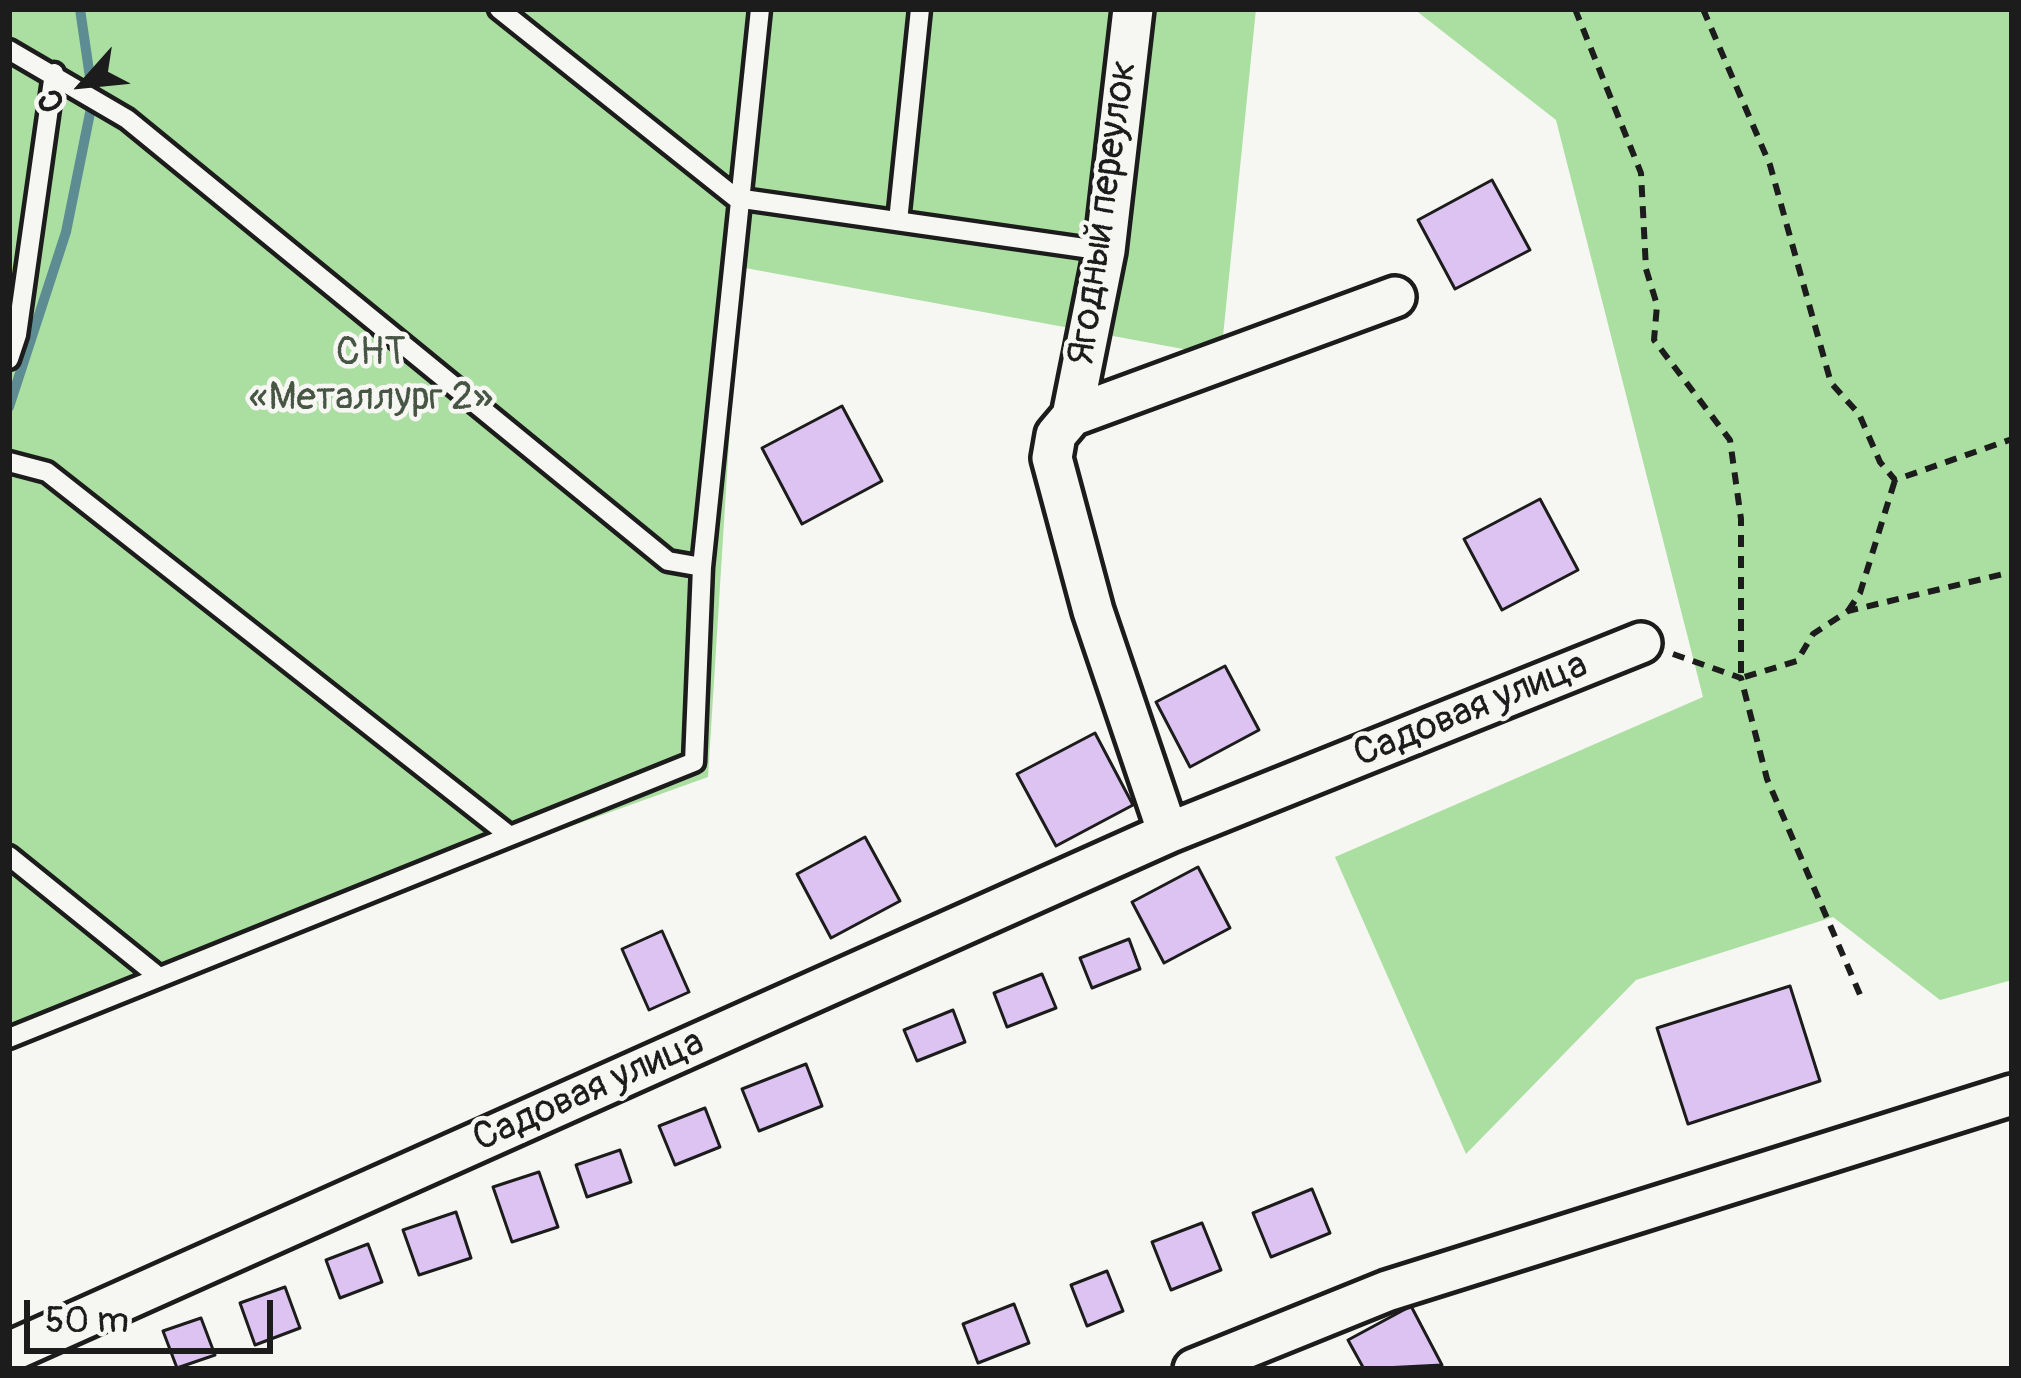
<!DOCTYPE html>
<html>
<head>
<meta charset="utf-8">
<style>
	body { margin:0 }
	#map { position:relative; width:2021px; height:1378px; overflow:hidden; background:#f6f6f2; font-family:Pangolin,sans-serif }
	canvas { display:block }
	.frame { position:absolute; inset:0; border:12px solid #1c1c1c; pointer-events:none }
	.north { position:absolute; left:24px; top:24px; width:120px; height:120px; -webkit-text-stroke:9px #f6f6f2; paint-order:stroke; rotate:243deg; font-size:33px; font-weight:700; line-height:48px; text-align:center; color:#1c1c1c }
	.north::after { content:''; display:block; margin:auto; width:42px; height:54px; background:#1c1c1c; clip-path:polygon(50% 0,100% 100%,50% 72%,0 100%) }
	.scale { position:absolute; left:24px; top:1300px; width:249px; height:54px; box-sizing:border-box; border:6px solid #1c1c1c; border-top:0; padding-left:15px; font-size:36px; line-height:42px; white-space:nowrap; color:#1c1c1c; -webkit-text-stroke:9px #f6f6f2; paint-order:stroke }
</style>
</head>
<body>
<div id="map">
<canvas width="2021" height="1378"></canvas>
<div class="frame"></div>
<div class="north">С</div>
<div class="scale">50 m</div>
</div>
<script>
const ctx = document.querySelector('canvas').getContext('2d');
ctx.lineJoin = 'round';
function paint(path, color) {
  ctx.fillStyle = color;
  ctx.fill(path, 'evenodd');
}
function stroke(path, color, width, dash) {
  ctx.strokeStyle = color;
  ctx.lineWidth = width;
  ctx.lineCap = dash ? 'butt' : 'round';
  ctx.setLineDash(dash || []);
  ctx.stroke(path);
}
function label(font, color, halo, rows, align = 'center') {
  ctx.font = font + ' Pangolin,sans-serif';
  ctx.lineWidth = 9;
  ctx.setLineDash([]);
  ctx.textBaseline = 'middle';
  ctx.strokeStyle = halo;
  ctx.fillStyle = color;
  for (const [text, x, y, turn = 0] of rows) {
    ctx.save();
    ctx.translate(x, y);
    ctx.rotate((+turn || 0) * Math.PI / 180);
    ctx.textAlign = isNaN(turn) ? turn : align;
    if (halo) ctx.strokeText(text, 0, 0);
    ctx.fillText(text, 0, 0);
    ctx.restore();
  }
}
paint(new Path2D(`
	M9,9H1256L1221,356L740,267L708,777L9,1028Z
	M1414,9H2012V980L1940,1000L1833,917L1636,980L1466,1154L1335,857L1703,697L1556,120Z`), '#abdfa1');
stroke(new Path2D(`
	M9,407L66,232L93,98L80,9`), '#5d8d93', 10);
const building = new Path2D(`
	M1492,180L1530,250L1455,289L1418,220Z
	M842,406L882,481L802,524L762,448Z
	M1540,499L1578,570L1502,610L1464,539Z
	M1225,666L1259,730L1190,767L1156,702Z
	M1095,733L1133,805L1056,846L1017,774Z
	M865,837L900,901L831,938L797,874Z
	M1198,867L1230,928L1164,963L1132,902Z
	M662,931L689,992L649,1010L622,949Z
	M1129,939L1140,969L1092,988L1080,958Z
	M1042,974L1056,1008L1007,1027L994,993Z
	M1790,986L1820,1081L1688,1124L1657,1028Z
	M953,1010L965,1042L917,1061L904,1030Z
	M806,1064L822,1106L759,1131L742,1089Z
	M705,1108L720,1147L675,1165L659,1126Z
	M620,1150L631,1182L587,1197L576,1165Z
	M539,1172L558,1227L512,1242L493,1187Z
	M1312,1189L1330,1233L1271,1257L1253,1213Z
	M456,1212L471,1258L419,1275L403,1230Z
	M1202,1223L1221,1270L1171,1290L1152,1242Z
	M368,1244L382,1282L340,1298L326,1260Z
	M1107,1271L1123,1311L1087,1326L1071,1285Z
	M285,1287L300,1328L255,1345L240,1303Z
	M1014,1304L1029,1343L978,1363L963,1324Z
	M1411,1306L1442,1365L1364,1369L1348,1340Z
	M201,1318L215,1355L177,1368L163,1331Z`);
paint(building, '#ddc3f2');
stroke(building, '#1c1c1c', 3);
const lane = new Path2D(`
	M499,9L736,198L1105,251
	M9,50L127,119L668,561L702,567L760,9
	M898,221L920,9
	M9,359L17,335L54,73
	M9,462L47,472L510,836
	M9,856L159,977
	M9,1038L694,762L702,567`);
const street = new Path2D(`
	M1072,416L1105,251L1133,9
	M1168,833L1093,611L1052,458L1056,435L1072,416L1395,297
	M9,1352L1168,833L1641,643
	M1194,1369L1387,1291L2012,1095`);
stroke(lane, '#1c1c1c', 27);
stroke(street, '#1c1c1c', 48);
stroke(new Path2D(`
	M1575,9L1641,173L1646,269L1657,305L1654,340L1730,440L1741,519V678L1797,661L1813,634L1848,611L2012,572
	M1703,9L1770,165L1831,383L1859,414L1880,462L1895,480L2012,439
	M1848,611L1860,593L1895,480
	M1673,654L1741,678L1767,779L1861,997`), '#1c1c1c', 6, [12, 9]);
stroke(lane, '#f6f6f2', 18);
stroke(street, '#f6f6f2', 39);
label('39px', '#1c1c1c', '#f6f6f2', [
	["Ягодный переулок",1104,213,-82],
	["Садовая улица",1471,711,-22],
	["Садовая улица",589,1092,-24]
]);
label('39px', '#475644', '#f6f6f2', [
	["СНТ",371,354],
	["«Металлург 2»",371,399]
]);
</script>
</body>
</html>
